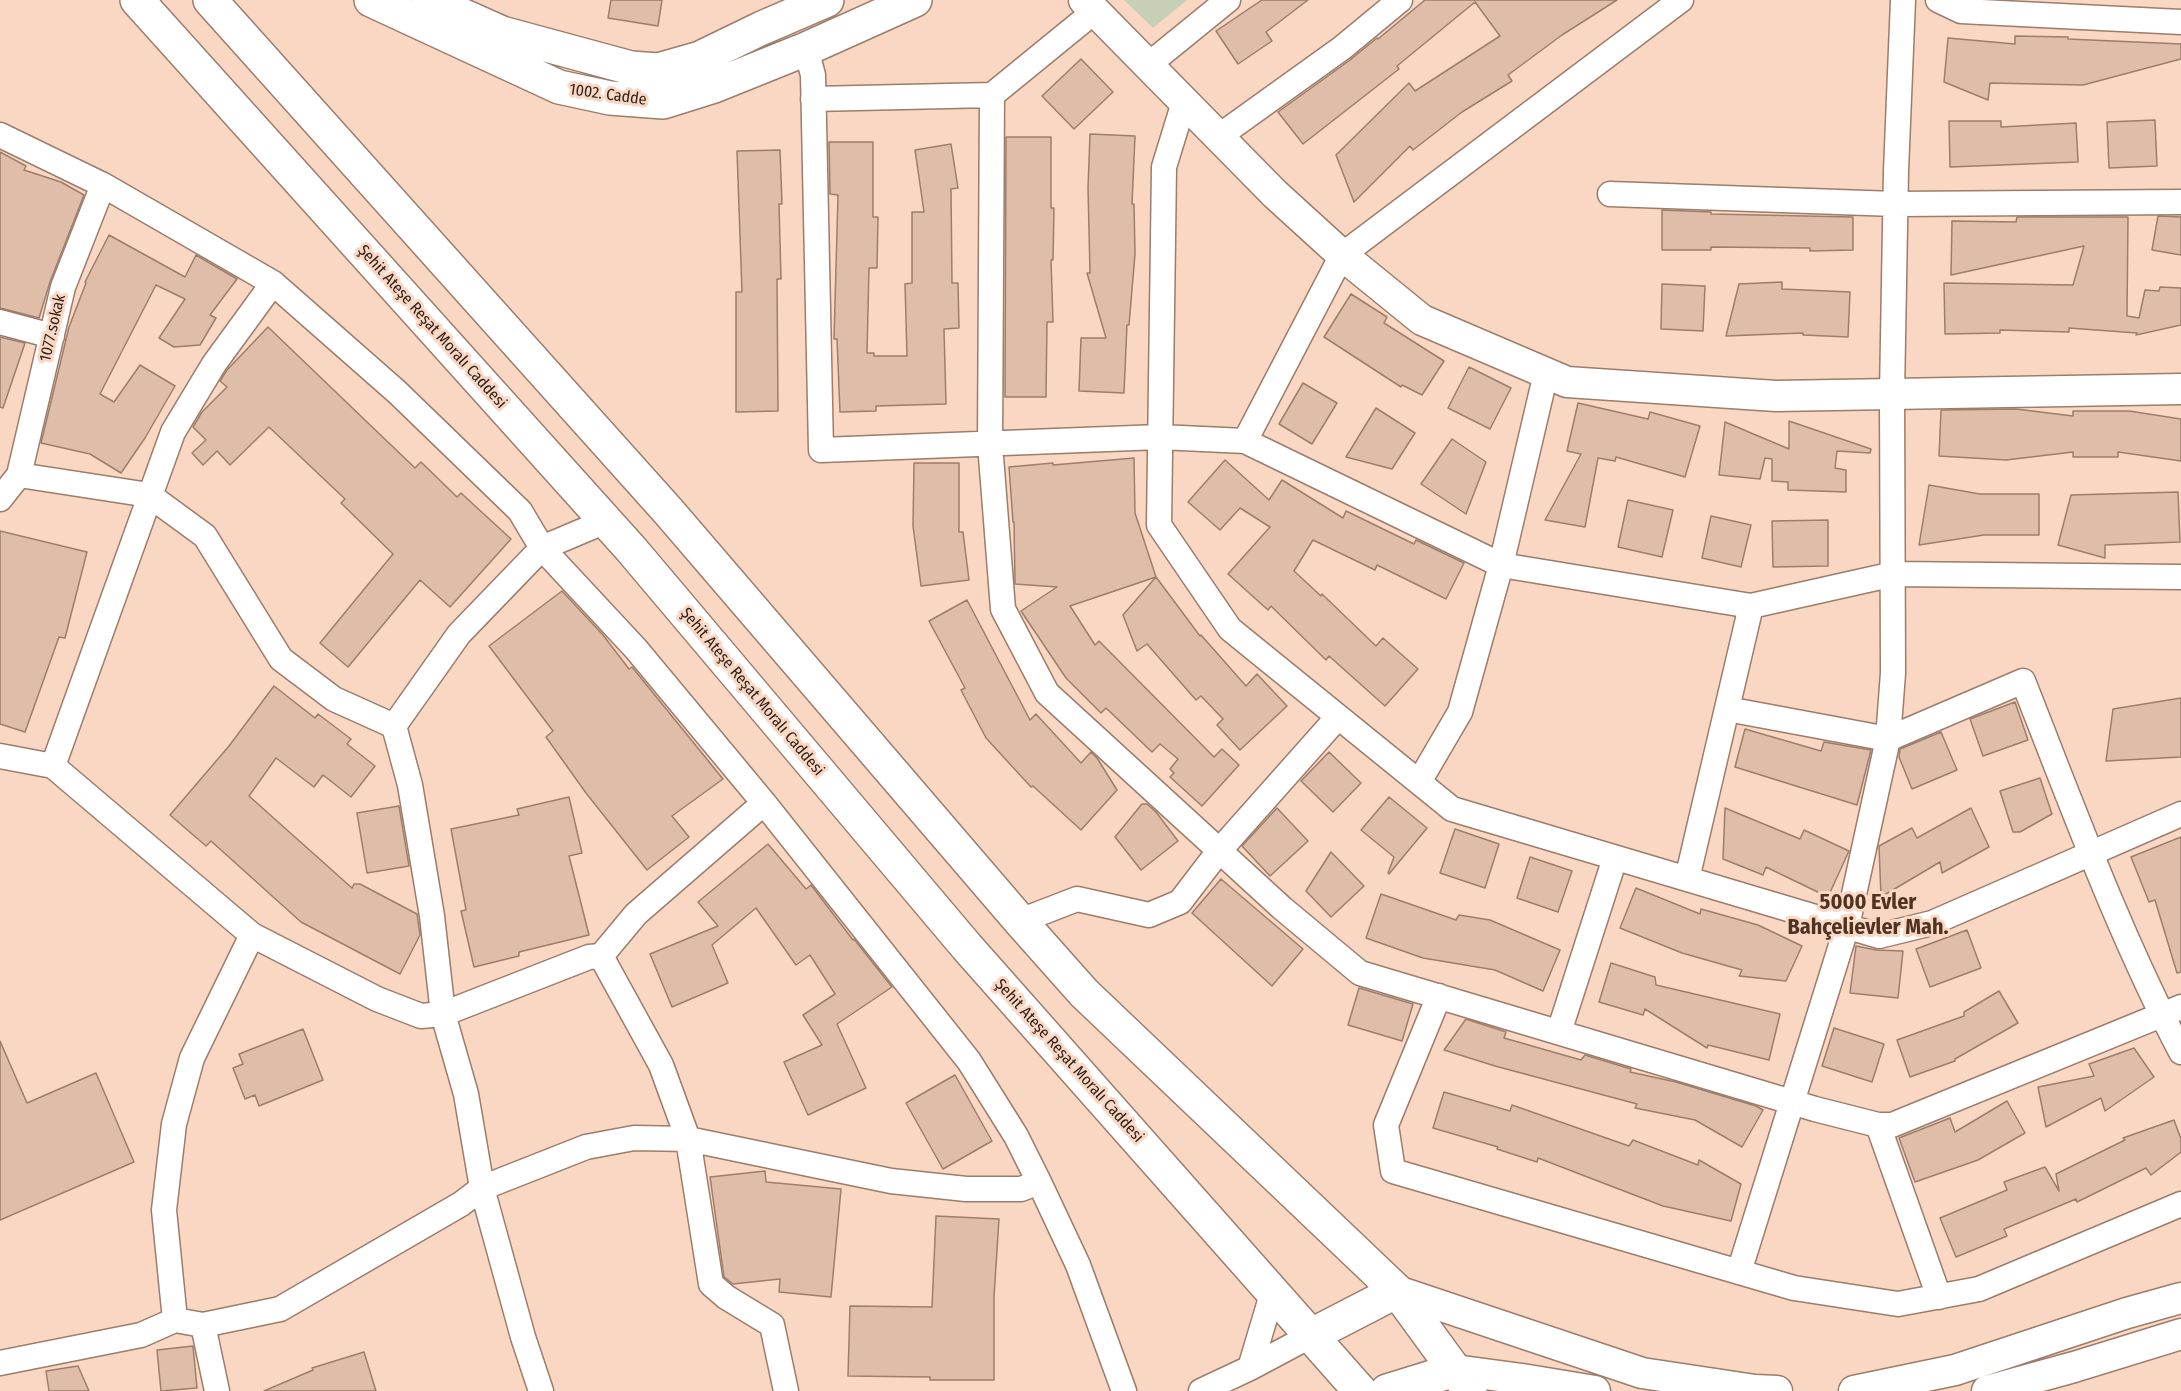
<!DOCTYPE html>
<html>
<head>
<meta charset="utf-8">
<style>
	body { margin:0 }
	canvas { display:block; background:#fad7c3 }
</style>
</head>
<body>
<canvas width="2181" height="1391"></canvas>
<script>
const ctx = document.querySelector('canvas').getContext('2d');
ctx.lineJoin = 'round';
function paint(path, color) {
  ctx.fillStyle = color;
  ctx.fill(path, 'evenodd');
}
function stroke(path, color, width, dash) {
  ctx.strokeStyle = color;
  ctx.lineWidth = width;
  ctx.lineCap = dash ? 'butt' : 'round';
  ctx.setLineDash(dash || []);
  ctx.stroke(path);
}
function label(font, color, halo, rows, align = 'center') {
  ctx.font = font + ' "Fira Sans Condensed",sans-serif';
  ctx.lineWidth = 6;
  ctx.setLineDash([]);
  ctx.textBaseline = 'middle';
  ctx.strokeStyle = halo;
  ctx.fillStyle = color;
  for (const [text, x, y, turn = 0] of rows) {
    ctx.save();
    ctx.translate(x, y);
    ctx.rotate((+turn || 0) * Math.PI / 180);
    ctx.textAlign = isNaN(turn) ? turn : align;
    if (halo) ctx.strokeText(text, 0, 0);
    ctx.fillText(text, 0, 0);
    ctx.restore();
  }
}
paint(new Path2D(`
	M1124,0H1187L1153,28Z`), '#c8cfb7');
const building = new Path2D(`
	M611,0H662L658,26L608,18Z
	M1262,0H1308L1266,32L1272,41L1238,64L1216,31Z
	M1425,0H1617L1562,35L1508,75L1512,81L1462,112L1413,150L1410,146L1354,202L1336,155L1409,83L1415,91L1500,36L1475,2L1397,66L1399,69L1303,144L1278,112L1350,60L1377,38L1378,39Z
	M2015,36L2068,37V39L2181,44V59L2083,85L1990,83L1988,100L1944,82L1948,38L2015,44Z
	M1081,59L1113,92L1074,129L1042,96Z
	M2155,120L2157,166L2109,168L2107,122Z
	M1949,121H2001V127L2076,123L2078,162L1950,167Z
	M1090,134L1135,136L1132,204H1134L1135,254L1129,325H1127L1124,393L1079,391L1081,338H1106L1087,273H1090L1088,188Z
	M1006,137H1051V208H1054L1053,260H1051L1053,322H1047L1046,397H1005Z
	M829,142H873V217H878L877,268H869L867,353H874V356H907L905,284L912,283V212H924L915,150L951,144L958,188L951,189L952,283H958L959,328L944,329L946,404L876,406V411L840,412L837,339H834L838,195L830,194Z
	M780,150L782,204H779L781,279H777L778,411L736,412V292H742L737,151Z
	M0,152L26,166L24,170L61,182L84,195L50,282L39,318L0,308Z
	M1662,210L1711,212V214L1853,217V250L1810,251V248L1711,247V250H1662Z
	M2158,216L2181,217V255L2152,250Z
	M2017,217H2128L2127,316L2139,318L2145,290L2159,291L2160,287L2181,288V325L2136,335L2137,333L2069,328V332L2000,330V333L1945,334L1944,283L2073,285L2084,246L1951,275L1952,221L2016,222Z
	M109,235L185,277L196,255L237,279L210,315L216,318L200,345L174,347L159,338L185,299L156,285L100,394L114,402L140,365L175,386L145,438L121,473L90,454L41,443L69,327L86,283L85,282Z
	M1782,282V289L1850,292L1848,337L1803,335V333L1726,336L1739,284Z
	M1662,284L1705,286L1703,331L1661,329Z
	M1351,294L1387,317L1384,323L1444,361L1422,395L1402,385L1401,387L1324,337Z
	M268,327L415,468L421,462L457,497L461,493L511,539L450,607L420,580L348,667L320,643L393,554L341,503L345,499L269,427L230,465L217,451L203,465L192,453L206,440L193,427L202,412L227,387L220,381L227,370Z
	M0,337L25,343L3,408L0,407Z
	M1469,367L1511,388L1490,429L1448,408Z
	M1303,383L1337,403L1312,444L1279,424Z
	M1578,403L1648,419L1650,412L1700,426L1685,477L1616,457L1615,461L1598,458L1585,527L1545,520L1581,454L1567,451Z
	M1376,408L1415,433L1392,469L1346,457Z
	M2016,409L2073,416V411H2129L2181,419V461L2118,452V457H2073V452L2006,460L1939,456L1941,410Z
	M1789,421L1871,449L1870,453L1837,451L1835,468L1846,470V492L1788,490V482L1772,481V459L1765,458L1760,479L1719,475L1725,422L1789,449Z
	M1452,439L1486,462L1466,514L1421,484Z
	M1134,458L1135,513L1156,577L1070,606L1095,645L1099,641L1214,757L1222,749L1239,765L1202,806L1170,777L1174,773L1170,769L1178,759L1160,744L1152,752L1106,708L1101,713L1066,678L1021,611L1057,587L1015,584L1014,522H1013L1009,467L1053,463V465Z
	M1225,460L1269,500L1282,480L1343,518L1346,511L1414,544L1416,540L1464,563L1446,599L1377,565L1375,570L1313,540L1294,571L1321,596L1322,594L1376,646L1383,638L1418,669L1385,706L1329,656L1326,660L1271,606L1268,610L1228,574L1270,527L1240,508L1220,530L1188,502Z
	M914,463H959V532H963L969,580L921,586L913,526Z
	M1929,485L1980,494H2039V535H1984L1919,545Z
	M2178,492L2180,542L2105,545V558L2058,545L2071,495Z
	M1628,500L1673,510L1662,557L1618,547Z
	M1711,516L1751,525L1741,567L1702,558Z
	M1828,520V566L1773,567L1772,521Z
	M0,531L87,552L65,638L59,637L25,732L0,724Z
	M1156,577L1200,636L1201,635L1246,686L1257,674L1287,706L1240,750L1217,725L1223,719L1201,696L1196,700L1147,644L1137,651L1123,615Z
	M562,591L603,635L629,669L632,667L723,779L672,816L689,837L647,870L586,793L546,737L553,731L489,646Z
	M967,600L1030,720L1036,714L1081,763L1091,752L1097,758L1117,790L1081,830L1033,786L1031,787L986,738L961,690L965,688L929,621Z
	M274,686L315,718L318,714L351,739L347,744L375,766L351,797L323,775L314,787L276,758L249,796L352,888L354,884H360L417,914L420,935L400,974L301,922L211,841L206,846L170,815L229,746Z
	M2181,698V757L2106,761L2113,709Z
	M2015,702L2028,740L1983,756L1970,719Z
	M1745,729L1821,751L1824,742L1871,750L1857,805L1735,767Z
	M1941,732L1957,770L1912,789L1899,757L1900,749Z
	M1329,752L1361,783L1333,812L1301,781Z
	M2040,778L2052,814L2020,832H2013L2000,791Z
	M569,797L582,853L569,856L589,935L519,952V956L474,967L461,911L466,910L451,829L519,815L517,809Z
	M1389,797L1427,828L1389,874L1388,873L1394,857L1361,830Z
	M1142,804H1147L1156,812L1178,841L1141,870L1115,837Z
	M399,806L409,866L367,873L357,813Z
	M1277,808L1308,841L1270,876L1242,846Z
	M1725,808L1800,839L1804,830L1849,851L1828,897L1766,867L1763,875L1723,859Z
	M1971,808L1989,847L1942,873L1940,862L1881,897L1879,846L1912,828L1917,838Z
	M1455,829L1499,844L1485,888L1440,873Z
	M2181,837V972L2177,973L2155,900L2149,902L2131,857Z
	M768,844L806,889L811,885L853,940L854,939L892,987L837,1024L866,1088L808,1115L784,1062L822,1045L803,1015L835,994L810,955L796,965L756,908L712,945L728,983L672,1007L650,954L718,926L698,902Z
	M1331,852L1364,886L1331,917L1306,891Z
	M1530,857L1572,871L1558,912L1517,898Z
	M1221,879L1303,949L1272,986L1192,913Z
	M1636,888L1700,914L1701,909L1758,925L1802,946L1786,981L1739,976L1742,970L1682,953L1620,928Z
	M1381,894L1456,920L1459,915L1490,920L1560,950L1543,991L1495,970L1423,958L1366,938Z
	M1967,930L1981,968L1930,987L1916,949Z
	M1856,946L1876,950L1903,951L1898,998L1850,993Z
	M1611,963L1655,977L1656,985L1780,1014L1769,1060L1708,1045L1707,1048L1645,1009L1643,1015L1599,1002Z
	M1359,988L1413,1004L1402,1041L1348,1025Z
	M1999,991L2018,1023L1955,1059V1061L1910,1077L1897,1040L1964,1016V1012Z
	M1466,1019L1506,1032L1504,1038L1581,1060L1585,1055L1631,1069L1630,1072L1676,1082L1756,1106L1763,1110L1742,1147L1695,1120L1635,1108L1637,1104L1495,1066L1444,1050Z
	M1834,1028L1884,1044L1872,1082L1822,1066Z
	M303,1029L323,1080L259,1106L255,1095L245,1099L233,1068L243,1064L239,1054Z
	M0,1041L27,1103L96,1073L134,1162L0,1220Z
	M2134,1048L2154,1077L2105,1111L2101,1098L2046,1127L2038,1087L2094,1076L2089,1064Z
	M955,1075L992,1141L943,1169L906,1103Z
	M1444,1092L1510,1111L1512,1105L1629,1146L1633,1140L1698,1165L1699,1160L1741,1184L1731,1221L1663,1206L1538,1158L1537,1162L1497,1149L1498,1147L1433,1128Z
	M2007,1101L2025,1133L1978,1160L1915,1182L1899,1138L1950,1118L1955,1132Z
	M2174,1120L2181,1139V1152L2151,1175L2146,1168L2077,1202L2076,1199L2004,1229L2007,1236L1956,1257L1940,1218L2007,1190L2004,1182L2045,1167L2059,1191L2056,1174L2125,1140L2123,1138Z
	M765,1171L766,1182L841,1189L831,1297L779,1292L780,1279L733,1284L724,1277L710,1177Z
	M936,1216L999,1219L994,1297V1380H930V1377L848,1376L850,1306L932,1307Z
	M193,1346L197,1388L161,1391L157,1350Z
	M364,1352L376,1391H264L313,1370L312,1368Z
	M78,1366L89,1391H49L46,1371Z`);
paint(building, '#dfbda9');
stroke(building, '#9d7e6b', 1.5);
const minor = new Path2D(`
	M1938,0L1961,11L2181,22
	M1095,11L992,95L990,444L1003,609L1047,693L1282,908L1360,973L1815,1109L1878,1125H1892L2181,1007
	M806,49L813,75L821,450L1160,437L1245,441L1501,565L1751,606L1894,574L2181,577
	M1148,65L1228,0
	M813,99L992,95
	M1184,102L1164,167L1159,525L1230,629L1452,809L1879,936L1932,923L2181,814
	M0,135L103,185L273,283L397,392L520,511L542,548L636,649L764,803L969,1061L1016,1136L1039,1182L1078,1265L1124,1391
	M1218,137L1342,48L1400,0
	M1610,194L1895,204L2181,202
	M0,322L52,336
	M1245,441L1342,255L1681,0
	M19,475L149,495L205,536L281,659L334,699L394,726
	M0,499L19,475L63,287L103,185
	M1727,709L1888,739L2023,681C2072,805 2119,934 2181,1052
	M394,726L410,785L432,916L443,1014L466,1094L482,1188L523,1337L541,1391
	M394,726L459,634L542,548L606,521
	M0,756L53,766L252,935L377,999L421,1016L443,1014L589,957L601,956L636,914L764,803
	M53,766L173,432L214,364L273,283
	M1419,782L1460,712L1501,565L1546,373
	M1687,879L1751,606
	M1020,921L1077,899L1149,915L1180,902L1219,851L1338,717
	M601,956L661,1065L688,1139L711,1284L726,1297L772,1325L786,1391
	M1439,996L1386,1125L1393,1171L1794,1288L1898,1304L1979,1289L2181,1204
	M1559,1032L1615,858
	M1878,1125L1939,1297
	M1739,1272L1847,926L1888,739L1893,673L1892,394L1896,171L1903,0
	M175,1320L164,1210L174,1124L192,1058L252,935
	M203,1325L217,1391
	M0,1363L141,1335L175,1320L203,1325L280,1309L461,1204L482,1188L586,1147L634,1138L688,1139L891,1181L966,1189H1021L1039,1182
	M1250,1368L1273,1291
	M1201,1391L1250,1368L1312,1335`);
const tertiary = new Path2D(`
	M1084,0L1275,194L1342,255L1422,320L1567,382L1776,396L2181,389
	M1397,1291L1642,1373L1755,1390L1777,1391
	M1455,1370L1522,1379L1595,1391
	M1854,1391L1955,1370L2127,1313L2181,1298
	M1987,1391L2074,1367L2181,1334`);
const secondary = new Path2D(`
	M137,0L631,549L967,947L1360,1391
	M210,0L669,512L1020,921L1084,993L1397,1291L1470,1391
	M371,0L559,87L610,98L663,102L714,86L806,49L915,0
	M428,0L502,33L631,68L658,70L700,58L762,28L827,0
	M1312,1335L1397,1291
	M1387,1391L1455,1370`);
stroke(minor, '#9c7c6a', 27);
stroke(tertiary, '#9c7c6a', 33);
stroke(secondary, '#9c7c6a', 36);
stroke(minor, '#fff', 24);
stroke(tertiary, '#fff', 30);
stroke(secondary, '#fff', 33);
label('16px', '#2f221b', '#fad7c3', [
	["1002. Cadde",608,95,8],
	["Şehit Ateşe Reşat Moralı Caddesi",432,327,48],
	["1077.sokak",53,328,-77],
	["Şehit Ateşe Reşat Moralı Caddesi",752,692,50],
	["Şehit Ateşe Reşat Moralı Caddesi",1069,1061,48]
]);
label('bold 22px', '#4e3322', '#fad7c3', [
	["5000 Evler",1868,903],
	["Bahçelievler Mah.",1868,928]
]);
</script>
</body>
</html>
